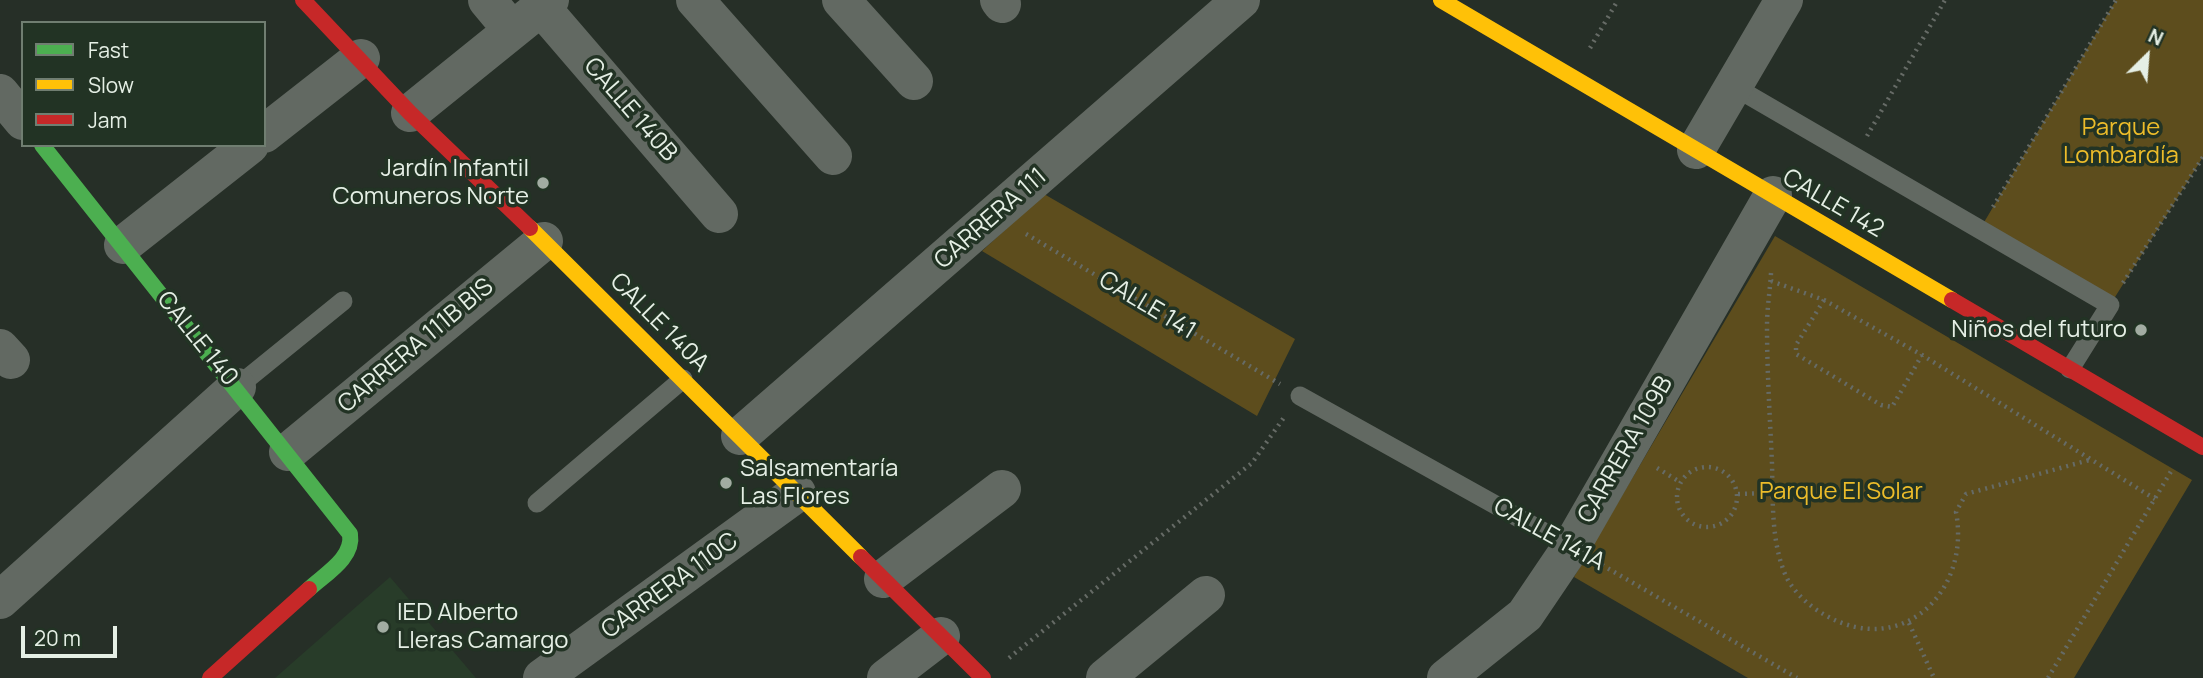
<!DOCTYPE html>
<html>
<head>
<meta charset="utf-8">
<style>
	body { margin:0 }
	#map { position:relative; width:2203px; height:678px; overflow:hidden; background:#262f27; font-family:Manrope,sans-serif }
	canvas { display:block }
	.legend { position:absolute; left:21px; top:21px; width:245px; height:126px; box-sizing:border-box; background:#223324; border:2px solid #707e71; margin:0; padding:9px 12px; list-style:none; font-size:21px; color:#e5efe5 }
	.legend li { display:flex; align-items:center; gap:14px; height:35px }
	.legend b { width:35px; border:2px solid #707e71 }
	.north { position:absolute; left:2112px; top:21px; width:70px; height:70px; -webkit-text-stroke:5px #223324; paint-order:stroke; rotate:25deg; font-size:19px; font-weight:700; line-height:28px; text-align:center; color:#e5efe5 }
	.north::after { content:''; display:block; margin:auto; width:24px; height:32px; background:#e5efe5; clip-path:polygon(50% 0,100% 100%,50% 72%,0 100%) }
	.scale { position:absolute; left:21px; top:626px; width:96px; height:32px; box-sizing:border-box; border:4px solid #e5efe5; border-top:0; padding-left:9px; font-size:21px; line-height:24px; white-space:nowrap; color:#e5efe5; -webkit-text-stroke:5px #223324; paint-order:stroke }
</style>
</head>
<body>
<div id="map">
<canvas width="2203" height="678"></canvas>
<ul class="legend">
<li><b style="height:9px;background:#4caf50"></b>Fast</li>
<li><b style="height:9px;background:#ffc107"></b>Slow</li>
<li><b style="height:9px;background:#c62828"></b>Jam</li>
</ul>
<div class="north">N</div>
<div class="scale">20 m</div>
</div>
<script>
const ctx = document.querySelector('canvas').getContext('2d');
ctx.lineJoin = 'round';
function paint(path, color) {
  ctx.fillStyle = color;
  ctx.fill(path, 'evenodd');
}
function stroke(path, color, width, dash) {
  ctx.strokeStyle = color;
  ctx.lineWidth = width;
  ctx.lineCap = dash ? 'butt' : 'round';
  ctx.setLineDash(dash || []);
  ctx.stroke(path);
}
function label(font, color, halo, rows, align = 'center') {
  ctx.font = font + ' Manrope,sans-serif';
  ctx.lineWidth = 7;
  ctx.setLineDash([]);
  ctx.textBaseline = 'middle';
  ctx.strokeStyle = halo;
  ctx.fillStyle = color;
  for (const [text, x, y, turn = 0] of rows) {
    ctx.save();
    ctx.translate(x, y);
    ctx.rotate((+turn || 0) * Math.PI / 180);
    ctx.textAlign = isNaN(turn) ? turn : align;
    if (halo) ctx.strokeText(text, 0, 0);
    ctx.fillText(text, 0, 0);
    ctx.restore();
  }
}
paint(new Path2D(`
	M390,577L476,678H275Z`), '#283c29');
paint(new Path2D(`
	M2116,0H2203V157L2110,305L1980,229Z
	M1044,194L1295,339L1257,416L982,251Z
	M1775,236L2192,480L2074,678H1748L1574,577Z`), '#5d4d1d');
stroke(new Path2D(`
	M1590,48L1618,0
	M1867,136L1945,0
	M1993,207L2116,0
	M1026,234L1280,384
	M1771,273C1770,291 1767,308 1767,326C1767,372 1770,418 1772,464C1773,501 1771,540 1785,574C1792,591 1810,607 1825,615C1902,659 1971,592 1956,512L1966,494L2093,459
	M1771,281L1824,300L1922,355L2155,499
	M2123,283L2203,157
	M1824,300L1796,345V354L1881,405L1892,407L1922,355
	M1677 497a30 30 0 1 1 60 0a30 30 0 1 1-60 0Z
	M1657,468L1680,482
	M1738,494L1773,493
	M1602,565L1797,678
	M1909,623L1934,678
	M1009,658L1252,463L1285,416
	M2048,678L2173,468`), '#666b66', 4.5, [2, 5]);
stroke(new Path2D(`
	M1733,86L2110,305L2070,369
	M237,387L343,301
	M1300,396L1571,547
	M537,503L683,379`), '#626962', 19);
stroke(new Path2D(`
	M487,0L512,30
	M695,0L833,156
	M841,0L914,81
	M999,0L1002,4
	M541,7L719,214
	M0,93L23,121
	M410,113L550,0
	M264,134L361,58
	M1696,150L1784,0
	M123,245L250,145
	M0,348L11,360
	M740,436L1241,0
	M288,452L544,241
	M883,579L1002,489
	M0,600L237,387
	M542,678L797,493
	M886,678L941,636
	M1105,678L1206,595
	M1446,678L1525,615L1571,547L1773,195`), '#626962', 38);
stroke(new Path2D(`
	M42,145L350,534C354,558 325,574 309,589`), '#4caf50', 16);
stroke(new Path2D(`
	M1441,0L1952,300
	M530,228L861,557`), '#ffc107', 16);
stroke(new Path2D(`
	M303,0L410,113L530,228
	M1952,300L2203,447
	M861,557L983,678
	M210,678L309,589`), '#c62828', 16);
for (const [x, y, r, color] of [
	[543,183,7,"#a2aca2"],
	[2141,330,7,"#a2aca2"],
	[726,483,7,"#a2aca2"],
	[383,627,7,"#a2aca2"]
]) {
  const dot = new Path2D();
  dot.arc(x, y, r, 0, 2 * Math.PI);
  ctx.fillStyle = color;
  ctx.fill(dot);
  stroke(dot, '#223324', 2.5);
}
label('24px', '#e5efe5', '#223324', [
	["CALLE 140B",630,110,49],
	["CALLE 142",1833,204,30],
	["CARRERA 111",991,219,-41],
	["CALLE 141",1147,306,31],
	["CALLE 140A",659,323,45],
	["CALLE 140",197,339,51],
	["CARRERA 111B BIS",416,346,-40],
	["CARRERA 109B",1626,450,-60],
	["CALLE 141A",1549,535,29],
	["CARRERA 110C",670,586,-36]
]);
label('24px', '#ecbc2a', '#223324', [
	["Parque",2121,128],
	["Lombardía",2121,156],
	["Parque El Solar",1841,492]
]);
label('24px', '#e5efe5', '#223324', [
	["Jardín Infantil",529,169],
	["Comuneros Norte",529,197],
	["Niños del futuro",2127,330],
	["Salsamentaría",740,469,"left"],
	["Las Flores",740,497,"left"],
	["IED Alberto",397,613,"left"],
	["Lleras Camargo",397,641,"left"]
], 'right');
</script>
</body>
</html>
